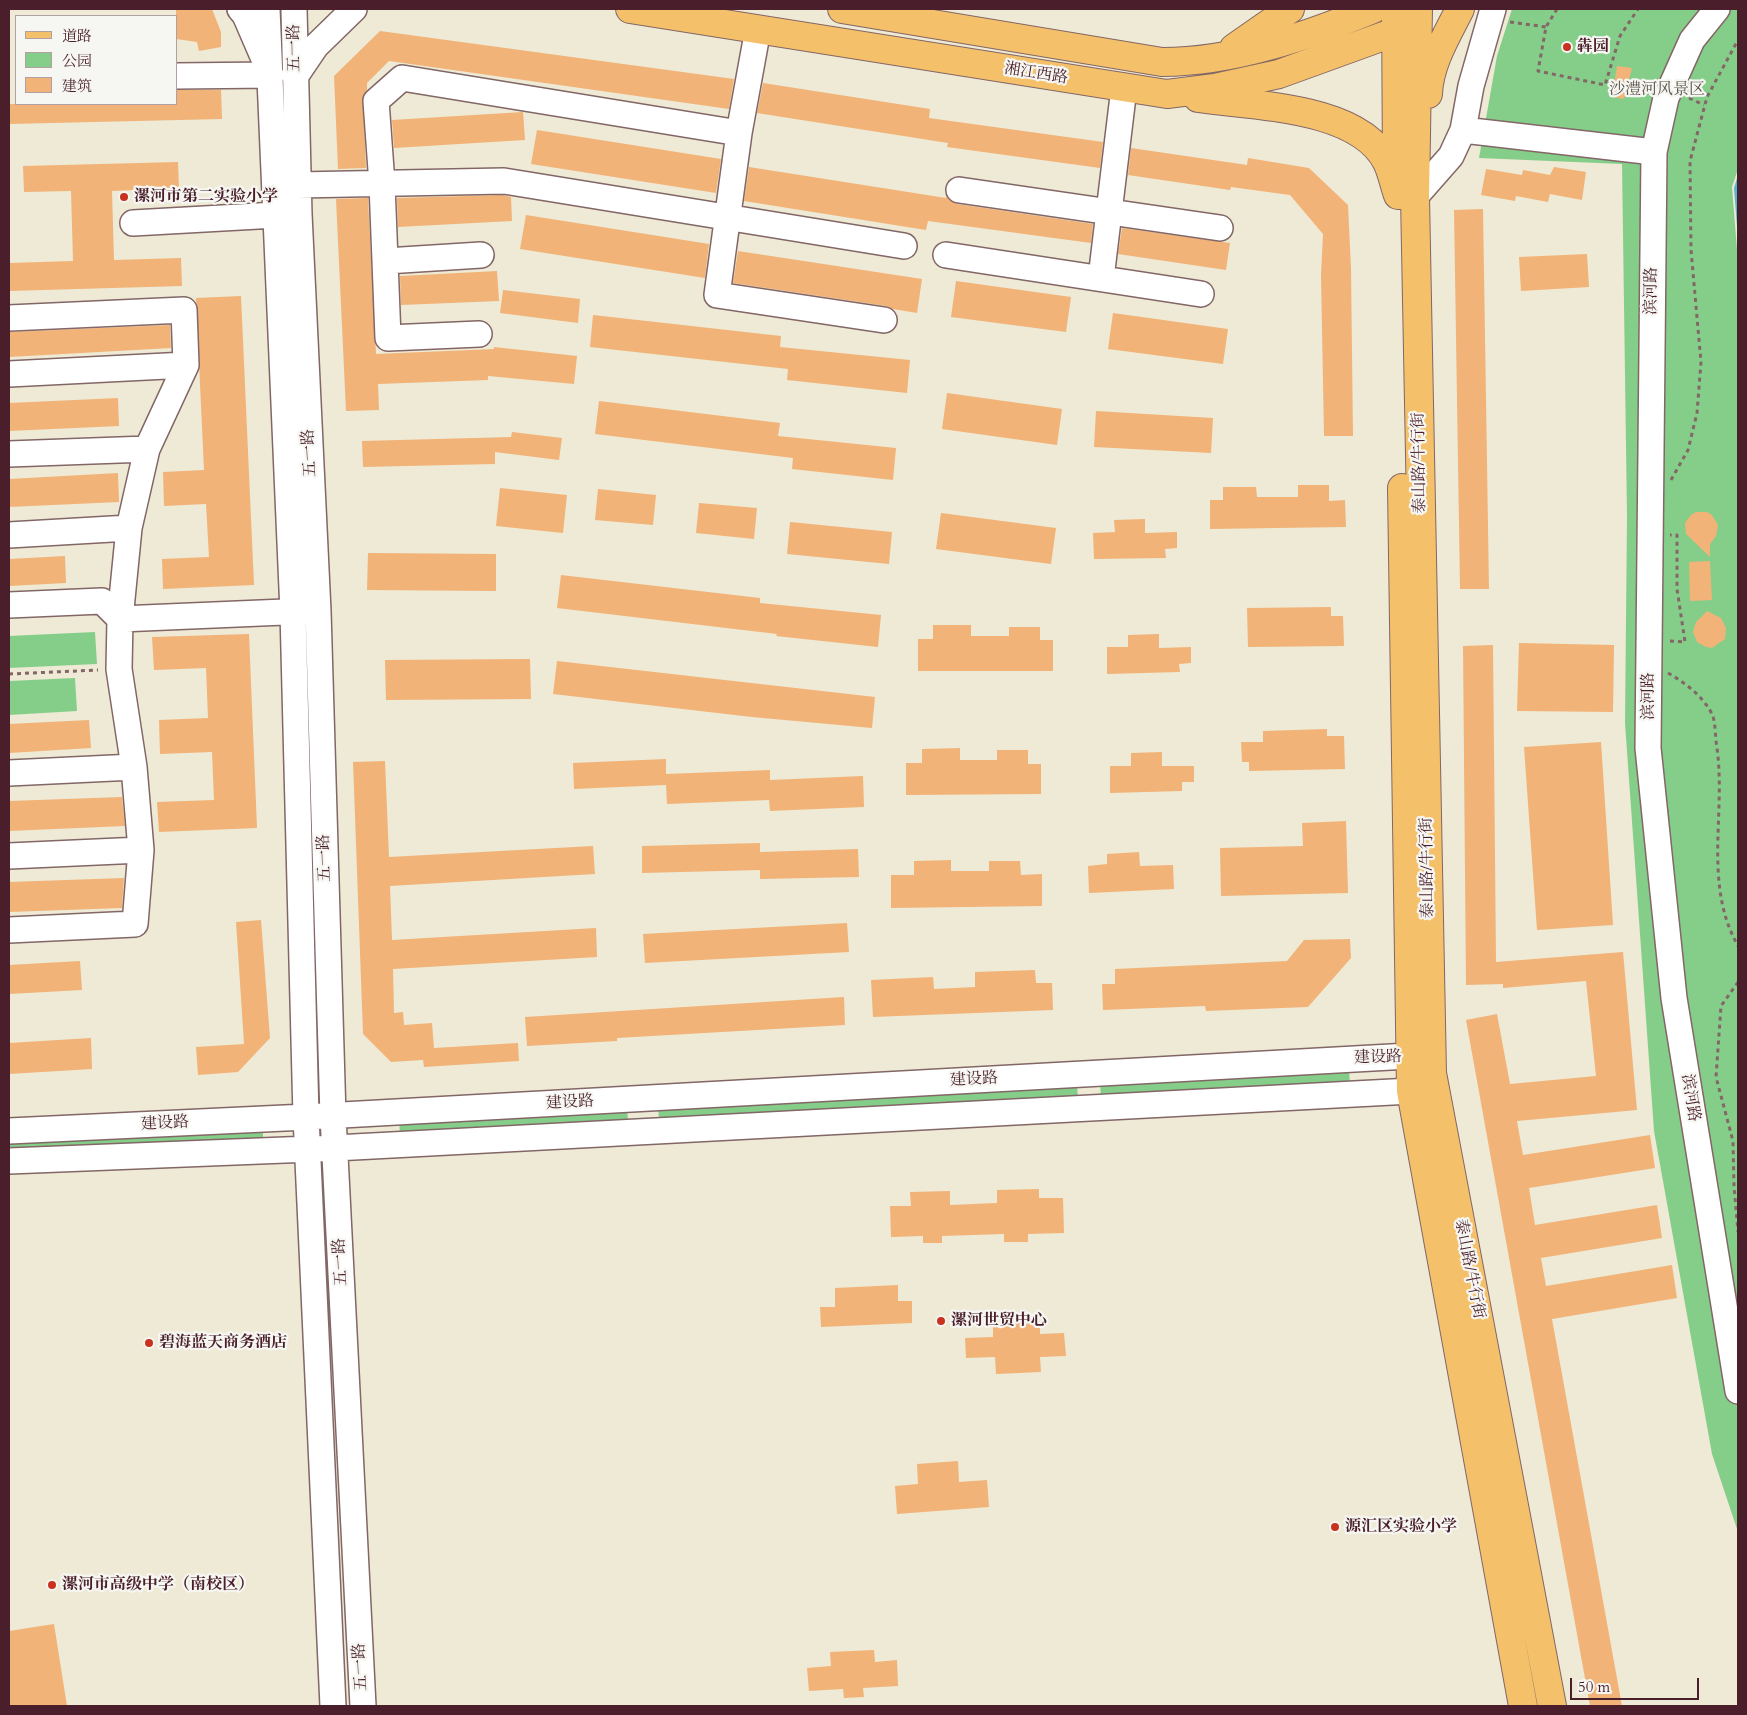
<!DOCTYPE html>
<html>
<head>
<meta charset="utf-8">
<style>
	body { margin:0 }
	#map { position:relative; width:1747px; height:1715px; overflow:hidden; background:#eeead5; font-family:Cardo,"Noto Serif SC",serif }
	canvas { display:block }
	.frame { position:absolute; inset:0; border:10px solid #4a1f2b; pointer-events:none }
	.legend { position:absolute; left:15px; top:15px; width:162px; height:90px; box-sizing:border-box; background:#f6f6f2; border:1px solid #b1a0a2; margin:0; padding:6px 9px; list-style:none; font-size:15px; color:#4a1f2b }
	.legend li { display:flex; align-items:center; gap:10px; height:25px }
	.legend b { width:25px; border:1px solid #b1a0a2 }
	.scale { position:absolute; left:1570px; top:1678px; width:129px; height:22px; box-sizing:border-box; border:2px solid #4a1f2b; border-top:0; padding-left:6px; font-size:15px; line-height:18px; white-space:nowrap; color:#4a1f2b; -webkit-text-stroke:4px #f6f6f2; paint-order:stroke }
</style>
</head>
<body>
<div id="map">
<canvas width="1747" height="1715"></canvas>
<div class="frame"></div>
<ul class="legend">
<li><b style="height:6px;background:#f4c16a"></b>道路</li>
<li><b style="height:14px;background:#85ce8a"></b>公园</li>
<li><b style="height:14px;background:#f1b378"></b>建筑</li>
</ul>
<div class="scale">50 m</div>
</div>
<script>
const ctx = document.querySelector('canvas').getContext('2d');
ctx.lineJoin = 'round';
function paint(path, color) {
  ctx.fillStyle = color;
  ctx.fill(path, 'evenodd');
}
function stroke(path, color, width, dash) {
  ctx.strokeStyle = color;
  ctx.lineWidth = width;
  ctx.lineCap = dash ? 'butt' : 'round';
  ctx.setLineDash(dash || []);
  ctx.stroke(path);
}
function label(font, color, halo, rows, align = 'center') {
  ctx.font = font + ' Cardo,"Noto Serif SC",serif';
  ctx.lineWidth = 4.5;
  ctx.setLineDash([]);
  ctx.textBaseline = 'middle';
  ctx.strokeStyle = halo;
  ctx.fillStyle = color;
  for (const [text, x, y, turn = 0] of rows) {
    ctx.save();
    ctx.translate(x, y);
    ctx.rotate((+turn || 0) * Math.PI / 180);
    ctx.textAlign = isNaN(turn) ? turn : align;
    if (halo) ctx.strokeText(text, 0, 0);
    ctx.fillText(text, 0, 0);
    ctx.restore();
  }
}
paint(new Path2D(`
	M1512,9H1738V169L1732,187L1738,262V1532L1712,1454L1654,1131L1625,723L1627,516L1622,164L1479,158L1497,56Z
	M95,632L97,664L9,668V636Z
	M75,678L77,711L9,715V681Z
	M1349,1070L1350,1084L1101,1097L1100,1083Z
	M1077,1085L1078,1098L659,1119L658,1106Z
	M627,1108L628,1121L400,1134L399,1120Z
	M263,1129V1140L9,1151V1139Z`), '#85ce8a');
paint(new Path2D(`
	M1738,175V239L1734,188Z`), '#55b4d3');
paint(new Path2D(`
	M176,9H212L221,32V47L199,51L197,42L176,39Z
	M380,31L734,79L729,109L389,61L367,83V90L363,96L366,168L338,169L334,76Z
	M1617,66L1632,68L1624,99L1612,97Z
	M763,83L930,109L929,118L1103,142L1100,168L947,147L948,143L757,113Z
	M176,90H221L222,119L9,124V104H176Z
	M523,112L525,140L394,148L392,120Z
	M537,130L721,159L716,193L531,164Z
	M1131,148L1247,165L1248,158L1309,168L1348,205L1351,269L1353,436H1324L1321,275L1323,234L1290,195L1231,187L1230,190L1128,175Z
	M178,162L179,188L112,191L114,260L181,258L182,286L9,291V263L73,261L71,191L24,192L23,166Z
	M749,167L946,198V196L957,204L1093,224L1091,243L928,221L926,230L744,201Z
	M1554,167L1586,172L1582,200L1550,194L1548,202L1516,196L1515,201L1481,195L1486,169L1522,175L1523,170L1550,175Z
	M503,195L511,197L512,221L398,227L397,198Z
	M368,198L376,354L494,349V347L577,356L574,384L488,376V380L378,384L379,410L346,411L336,199Z
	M1483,209L1489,589H1460L1454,210Z
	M526,215L709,244L705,278L520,249Z
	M1122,228L1230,243L1226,270L1118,254Z
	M738,251L922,279L917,313L893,309L886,306L733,283Z
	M1587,254L1589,287L1521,291L1519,257Z
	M497,271L499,301L401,305L400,276Z
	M956,281L1071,297L1066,332L951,317Z
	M503,290L580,299L578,323L500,313Z
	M241,296L254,585L163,589L162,559L209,557L206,504L164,506L163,472L204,470L196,298Z
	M1113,313L1228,329L1223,364L1108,349Z
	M593,315L781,336L780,347L910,360L907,393L787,380L788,369L590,347Z
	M170,325L171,348L9,357V332Z
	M947,393L1062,409L1057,445L942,429Z
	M118,398L119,426L9,431V403Z
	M599,401L780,423L778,436L896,448L893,480L792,469L793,458L595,434Z
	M1096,411L1213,418L1211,453L1094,447Z
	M512,432L562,438L559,460L495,452V464L363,467L362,441L511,437Z
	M118,473L119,502L9,507V479Z
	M1298,485H1329V501L1345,500L1346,527L1210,529V500H1223V487H1256L1257,497H1298Z
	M500,488L567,495L563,533L496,526Z
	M598,489L656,495L653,525L595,520Z
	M699,503L757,508L754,539L696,533Z
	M1696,512H1707L1712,515L1718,525L1716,536L1710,544V557L1686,534L1685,523L1691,515Z
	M941,513L1056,528L1051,564L936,549Z
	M1145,519V533L1177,532V548L1165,549L1166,558L1094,559L1093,533L1115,532L1114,520Z
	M790,522L892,532L889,564L787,554Z
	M368,553L496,554V591L367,590Z
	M65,556L66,583L9,586V559Z
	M1710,561L1712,600L1690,601L1689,562Z
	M561,575L760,598V603L881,615L878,647L776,636L777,634L557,608Z
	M1331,607V616H1343L1344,646L1248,647L1247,608Z
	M1707,611L1721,618L1726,628L1725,639L1712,648L1706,647L1697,642L1693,632L1696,622Z
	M933,625H971V636H1009V627H1040V640H1053V671H918V639H933Z
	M249,634L257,828L159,832L157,802L214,800L212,752L160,754L159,720L208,718L206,668L154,670L152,637Z
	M1159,634V648L1191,647V663L1179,664L1180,672L1107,674V647H1128V635Z
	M1519,643L1614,645L1613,712L1517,711Z
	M1493,645L1496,962L1623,952L1637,1110L1517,1121L1523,1155L1650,1135L1655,1168L1529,1188L1535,1225L1657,1205L1662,1238L1541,1258L1546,1286L1672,1265L1677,1298L1552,1319L1622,1706H1590L1466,1020L1497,1014L1510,1084L1596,1076L1586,981L1503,988V984L1466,985L1463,646Z
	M530,659L531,699L386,700L385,660Z
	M557,661L875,697L872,728L752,717L553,694Z
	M89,720L91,748L9,753V724Z
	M1327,729V736H1344L1345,769L1249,771V762H1242L1241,742H1263V731Z
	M1601,742L1613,925L1537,930L1524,747Z
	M960,748V760H997V750H1028V764H1041V794L906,795V763H922V749Z
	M1162,752V766H1194V782H1182V791L1110,793V766H1131V753Z
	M666,759V774L770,770V780L863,776L864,807L770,811L769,800L667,804L666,785L574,789L573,763Z
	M385,761L389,857L593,846L595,874L390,886L392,940L596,928L597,957L393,969L394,1013L403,1012L404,1025L432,1023L434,1048L518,1043L519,1061L424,1067L423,1060L391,1062L363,1034L353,762Z
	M122,797L125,826L9,831V801Z
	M1346,821L1348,893L1221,896L1220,848L1303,846L1302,823Z
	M760,843V852L858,849L859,877L760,879V870L642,873V846Z
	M1139,852L1140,866L1173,865L1174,889L1089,893L1088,866L1107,864V854Z
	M951,860V871H989V861H1020L1021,875L1042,874V906L891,908V875H914V861Z
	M124,878L122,908L9,912V882Z
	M261,920L270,1038L238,1072L198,1075L196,1047L244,1044L236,922Z
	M847,923L849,952L645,963L643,934Z
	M1350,939L1351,958L1308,1007L1206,1011L1205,1006L1103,1010L1102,984H1115V969L1287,961L1304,940Z
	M80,961L82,990L9,994V965Z
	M1035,970L1036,983H1052L1053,1010L873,1017L871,980L933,977L934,989L975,987V972Z
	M844,997L845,1025L617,1038V1041L527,1046L525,1017Z
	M91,1038L92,1069L9,1074V1043Z
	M1039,1189V1198H1063L1064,1233L1028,1234V1242H1004V1234L942,1236V1243H923V1236L891,1237L890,1206H911L910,1192L950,1191V1205L997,1203V1190Z
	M898,1285V1301H912V1323L821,1327L820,1307H835V1288Z
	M1040,1321V1334L1064,1333L1066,1356L1040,1357L1041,1372L996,1374L995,1357L966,1358L965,1338L993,1337V1323Z
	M958,1461L959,1482L987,1480L989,1507L897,1514L895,1486L918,1484L917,1464Z
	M54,1624L67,1706H9V1631Z
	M874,1650L875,1662L897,1660L898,1686L863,1688L864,1697L844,1698L843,1689L809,1691L807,1668L831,1666L830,1652Z`), '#f1b378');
const minor = new Path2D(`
	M267,9L293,612L306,1117L333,1706
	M294,9L299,214L318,611L333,1116L363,1706
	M1717,9L1692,40L1666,98L1654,152L1648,748L1674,998L1738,1391
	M758,29L739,133L717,295L884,320
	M176,76L271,75L245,15L240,9
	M295,77L316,46L354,9
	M1463,130L1654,152
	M298,185L504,181L904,246
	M959,190L1220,228
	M1415,197L1451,156L1463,130L1471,86L1493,9
	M133,223L276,215
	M946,255L1201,294
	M386,261L481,255
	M1101,278L1124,88
	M9,318L184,310L186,365L147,449L129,528L120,619L119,669L134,767L141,850L135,924L9,930
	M479,334L388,338L382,184L376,101L402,78L739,133
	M9,374L186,365
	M9,454L147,449
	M9,535L129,528
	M9,605L102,601L120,619L308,611
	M9,773L134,767
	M9,856L141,850
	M9,1131L306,1117L1409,1056L1432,1073L1411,1091L335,1148L9,1161`);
const major = new Path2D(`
	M630,9L1167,94L1215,88L1279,74L1395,32L1410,23
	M842,9L1162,62C1234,62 1307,36 1373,9
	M1396,9L1397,167
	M1418,9L1415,197L1432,1073L1552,1706
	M1234,48L1290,9
	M1428,94C1429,64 1447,35 1460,9
	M1198,98C1253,106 1359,106 1387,162C1392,172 1394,184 1398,195
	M1402,488L1411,1091L1523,1706`);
stroke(minor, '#836666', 28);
stroke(major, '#836666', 30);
stroke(new Path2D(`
	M1557,9L1546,27L1538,71L1605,85L1620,36L1638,9
	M1510,22L1546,27
	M1689,98L1704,105
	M1671,480L1688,450L1697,413L1701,362L1691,250L1690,161L1707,97L1738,40
	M1670,641L1685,642L1677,589V535H1670
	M1668,673C1685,683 1702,695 1712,714C1716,723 1715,738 1717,748C1726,815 1703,884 1738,946
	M9,674L98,670
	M1738,982L1721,1006L1716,1077L1733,1141L1734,1186L1738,1232`), '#836666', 3, [4, 4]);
stroke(minor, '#fff', 25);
stroke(major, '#f4c16a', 28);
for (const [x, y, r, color] of [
	[1567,47,5,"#c8321e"],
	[124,197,5,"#c8321e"],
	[941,1321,5,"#c8321e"],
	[149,1343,5,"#c8321e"],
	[1335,1527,5,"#c8321e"],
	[52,1585,5,"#c8321e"]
]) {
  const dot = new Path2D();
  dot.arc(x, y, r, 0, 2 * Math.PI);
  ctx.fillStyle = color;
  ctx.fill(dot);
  stroke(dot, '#f6f6f2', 2);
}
label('bold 16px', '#4a1f2b', '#f6f6f2', [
	["犇园",1577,47],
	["漯河市第二实验小学",134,197],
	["漯河世贸中心",951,1321],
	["碧海蓝天商务酒店",159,1343],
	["源汇区实验小学",1345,1527],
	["漯河市高级中学（南校区）",62,1585]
], 'left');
label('16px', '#4a1f2b', '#f6f6f2', [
	["五一路",295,48,-91],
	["湘江西路",1036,74,9],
	["滨河路",1652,291,-89],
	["五一路",310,453,-93],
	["泰山路/牛行街",1420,463,-91],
	["滨河路",1649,696,-90],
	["五一路",325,858,-92],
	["泰山路/牛行街",1428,868,-91],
	["建设路",1378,1058,-2],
	["建设路",974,1080,-3],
	["滨河路",1690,1098,81],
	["建设路",570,1103,-3],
	["建设路",165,1124,-3],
	["五一路",341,1262,-93],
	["泰山路/牛行街",1469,1269,79],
	["五一路",361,1667,-93]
]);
label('16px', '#5c5448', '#f6f6f2', [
	["沙澧河风景区",1657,90]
]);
</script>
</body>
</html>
